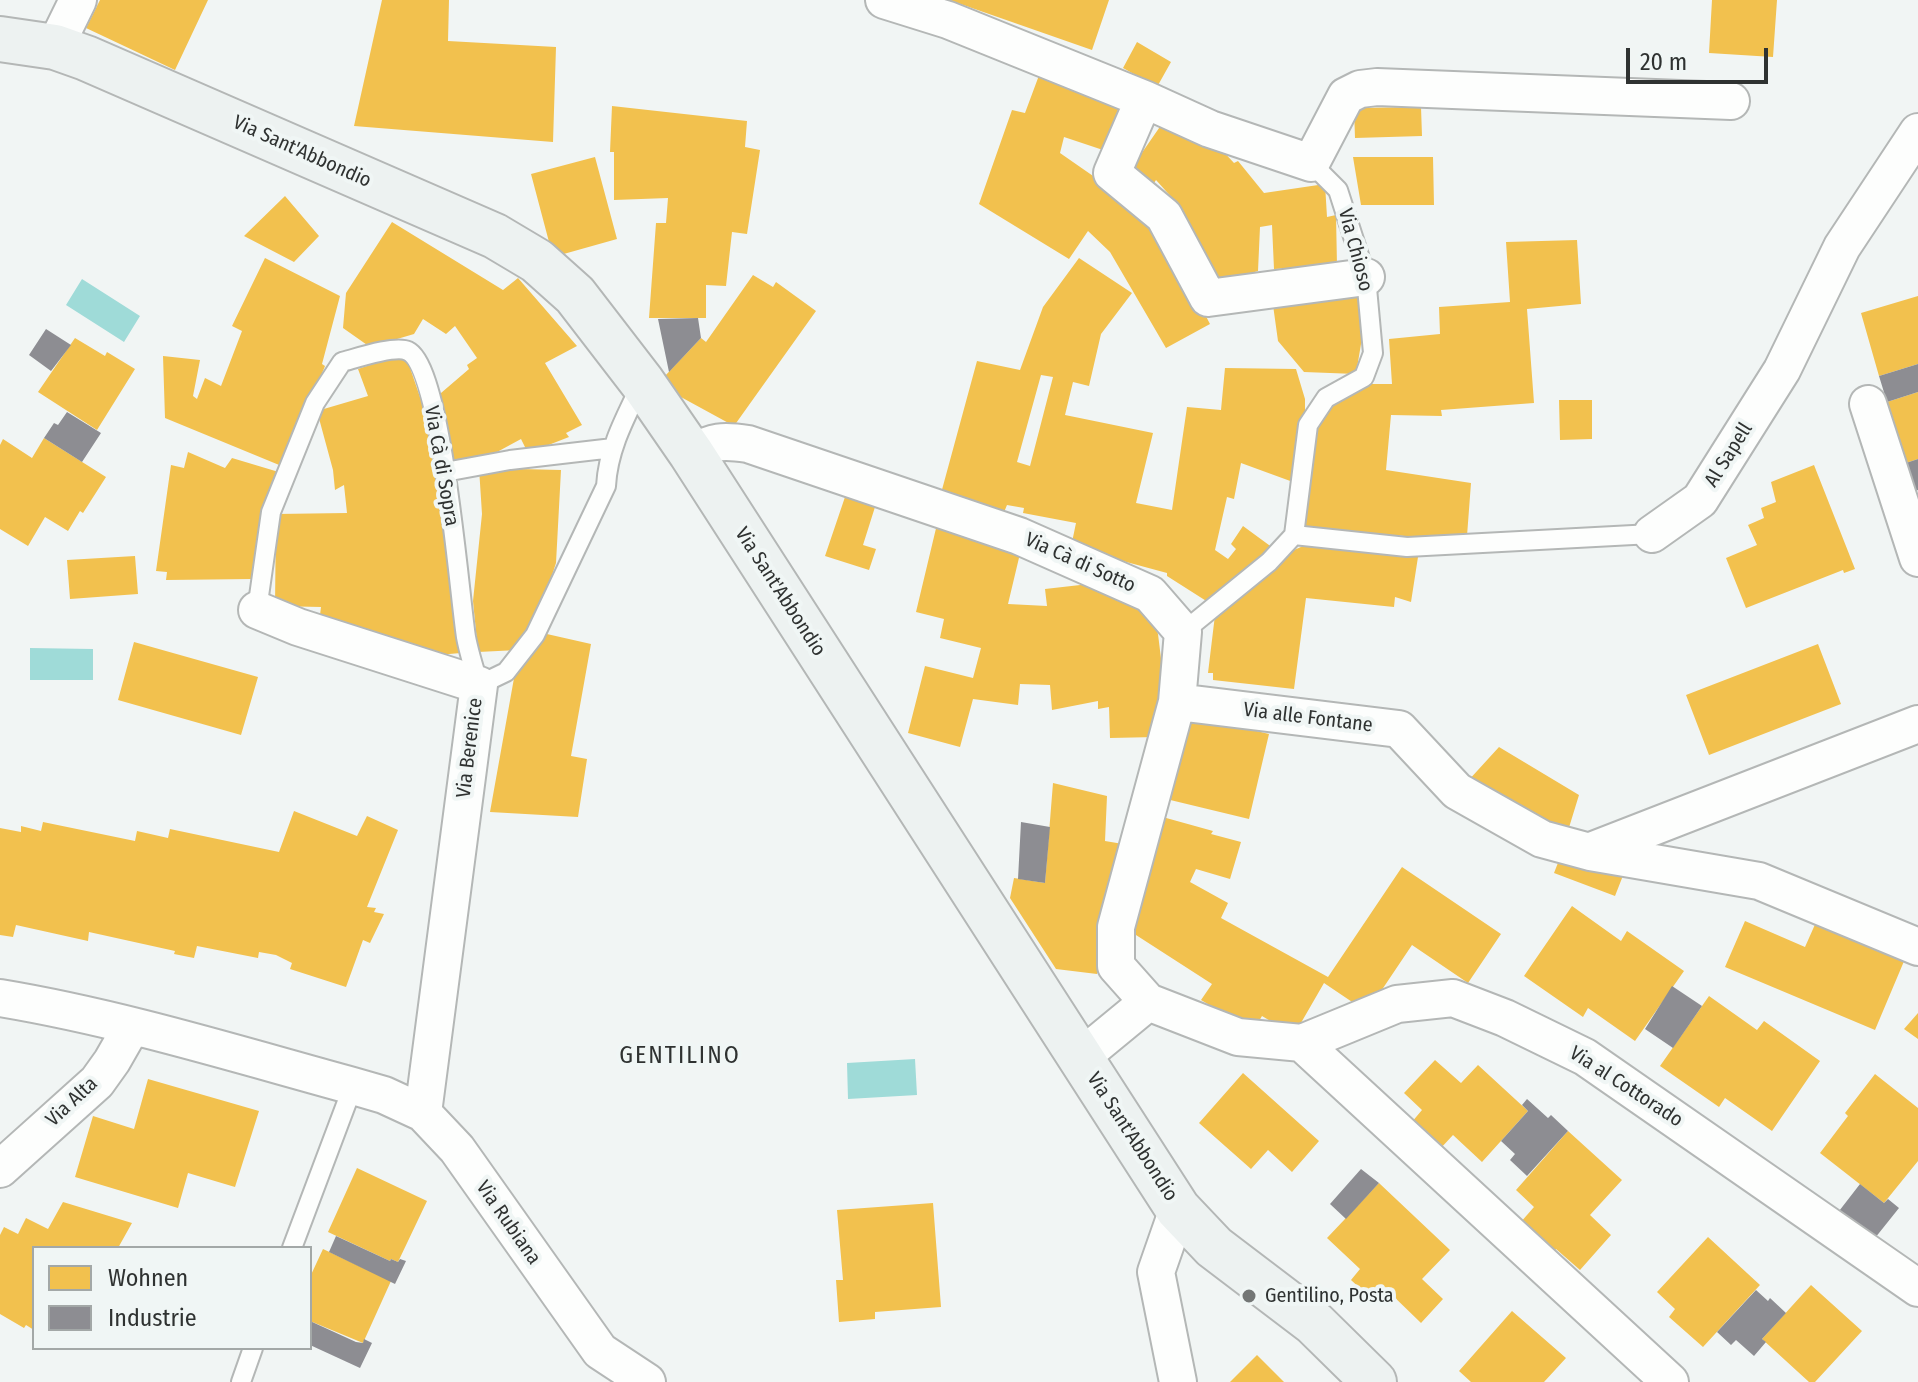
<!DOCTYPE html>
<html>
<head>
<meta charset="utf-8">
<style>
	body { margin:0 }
	#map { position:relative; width:1918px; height:1382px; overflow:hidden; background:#f1f5f4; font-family:"Fira Sans Condensed",sans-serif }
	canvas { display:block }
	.legend { position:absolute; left:32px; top:1246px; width:280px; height:104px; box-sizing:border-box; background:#f0f6f5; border:2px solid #a3a8a7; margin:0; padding:10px 14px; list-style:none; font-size:24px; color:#2f3231 }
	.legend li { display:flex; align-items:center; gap:16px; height:40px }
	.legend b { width:40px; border:2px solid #a3a8a7 }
	.scale { position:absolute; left:1626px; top:48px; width:142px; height:36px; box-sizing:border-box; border:4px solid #2f3231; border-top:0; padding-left:10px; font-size:24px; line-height:28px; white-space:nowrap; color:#2f3231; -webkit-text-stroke:6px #f0f6f5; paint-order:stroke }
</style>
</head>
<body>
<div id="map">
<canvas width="1918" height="1382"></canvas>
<ul class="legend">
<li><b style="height:22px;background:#f2c14e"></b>Wohnen</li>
<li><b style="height:22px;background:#8d8d92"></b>Industrie</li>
</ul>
<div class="scale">20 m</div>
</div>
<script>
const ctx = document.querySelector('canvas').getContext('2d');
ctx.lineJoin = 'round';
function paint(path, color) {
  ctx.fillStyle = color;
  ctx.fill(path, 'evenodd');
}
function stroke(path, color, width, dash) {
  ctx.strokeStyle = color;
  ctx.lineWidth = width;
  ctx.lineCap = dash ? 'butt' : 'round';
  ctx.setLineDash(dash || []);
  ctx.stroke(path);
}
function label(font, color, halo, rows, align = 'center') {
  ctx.font = font + ' "Fira Sans Condensed",sans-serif';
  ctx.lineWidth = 8;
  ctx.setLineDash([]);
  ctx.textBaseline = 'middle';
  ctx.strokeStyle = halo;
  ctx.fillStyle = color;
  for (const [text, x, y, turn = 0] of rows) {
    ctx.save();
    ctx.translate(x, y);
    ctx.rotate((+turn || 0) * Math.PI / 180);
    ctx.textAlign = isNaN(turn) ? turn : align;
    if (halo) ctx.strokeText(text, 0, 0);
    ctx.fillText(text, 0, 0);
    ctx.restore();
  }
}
paint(new Path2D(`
	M82,279L140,316L124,342L66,305Z
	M30,648L93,649V680H30Z
	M915,1059L917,1095L848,1099L847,1063Z`), '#9fdbd8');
paint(new Path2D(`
	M100,0H208L175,70L86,28Z
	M382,0H449L448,41L556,47L553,142L354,126Z
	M949,0H1109L1092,50Z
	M1712,0H1777L1773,57L1709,53Z
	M1137,42L1171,62L1157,87L1123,68Z
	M1041,70L1119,107L1103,150L1064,137L1060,153L1155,219L1210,324L1166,348L1110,252L1088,231L1069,259L979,204L1012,110L1025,113Z
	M612,106L747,121L745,147L760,150L747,234L732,232L726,286L706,285V318H649L656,223H666L668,198L614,200V152H610Z
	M1421,107L1422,136L1355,138L1354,108Z
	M1166,118L1206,133L1234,163L1238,161L1264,193L1325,184L1327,217L1336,215L1337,266L1274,269L1272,225L1260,227L1258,271L1212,285L1183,210L1156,180L1150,189L1130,170Z
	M595,157L617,239L553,257L531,174Z
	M1353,157H1433L1434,205H1361Z
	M285,196L319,236L294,262L244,236Z
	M392,222L503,290L518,278L577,346L545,363L582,425L566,433L569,437L528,453L521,439L486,458L456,465L434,399L469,369L467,365L477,358L455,326L446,334L423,319L414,334L370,347L343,328L346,293Z
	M1577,240L1581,304L1527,309L1534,403L1441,410L1442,416L1391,415L1386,470L1471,483L1467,536L1442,539L1303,528L1317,421L1338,399L1367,384H1392L1389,339L1440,334L1439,307L1510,302L1506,242Z
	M265,258L340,296L322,364L325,366L284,467L165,418L163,356L200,360L193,396L197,399L205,378L221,386L242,331L232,326Z
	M1079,258L1132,293L1101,334L1089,386L1073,382L1065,415L1153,433L1136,503L1172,510L1187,407L1221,410L1225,368L1296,369L1305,399V423L1293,482L1241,463L1234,499L1227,497L1215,550L1228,559L1236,549L1231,544L1243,526L1273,548L1211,604L1167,576V573L1071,547L1076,523L1023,513L1024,508L1007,505L1000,522L940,497L977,361L1020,370L1043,307ZM1041,375L1053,377L1030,466L1017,462Z
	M753,275L773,287L776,282L816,311L734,426L668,390L664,377L701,338L706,342Z
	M1359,291L1364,326L1356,374L1304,372L1278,341L1273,305Z
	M1918,296V364L1879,376L1861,313Z
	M75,338L105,356L107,352L135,369L97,430L38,392Z
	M405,353L435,441L441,512L461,653L414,657L319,623L321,607L275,606L276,514L347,513L344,485L335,490L333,470L317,411L368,396L358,369Z
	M1918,392V459L1906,463L1887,402Z
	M1559,400H1592V439L1560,440Z
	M44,438L106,477L83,513L80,511L68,531L45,517L28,546L0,529V445L3,439L32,458Z
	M188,452L225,468L232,458L282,473L253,579L166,580L167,572L156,571L171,465L184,468Z
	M1814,465L1855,569L1844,573L1843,570L1746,608L1726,558L1757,545L1748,525L1764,518L1761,508L1776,502L1771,482Z
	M479,468L561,470L556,563L542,606L518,650L478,652L473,601L482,514Z
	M845,497L875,507L863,545L876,549L869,570L825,556Z
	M938,520L1023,541L1008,604L1047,606L1045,589L1089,584L1148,609L1158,634L1164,683L1156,737L1110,738L1109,707L1098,709V701L1052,710L1050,685L1020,684L1018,705L973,699L960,747L908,733L925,666L973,678L981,648L940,638L944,619L916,612Z
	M1319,539L1418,557L1411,602L1395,597L1394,607L1306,598L1294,689L1213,680V673H1208L1215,615L1220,616L1221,606L1285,554Z
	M135,556L138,594L70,599L67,560Z
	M538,632L591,644L571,756L587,759L578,817L490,812L516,667Z
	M134,642L258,677L241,735L118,700Z
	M1818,644L1841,704L1709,755L1686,695Z
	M1183,713L1269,734L1249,819L1162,798Z
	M1499,747L1579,795L1567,834L1467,782Z
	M1053,783L1107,796L1105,841L1135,846L1097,974L1056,969L1010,898L1014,878L1045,883Z
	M294,811L357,836L367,816L398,830L367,907L376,908L374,912L384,914L370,943L363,940L346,987L290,969L292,963L276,955L259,952L258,958L197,946L194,958L174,954L175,951L89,932L88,941L16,925L13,937L0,935V828L21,832V826L41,831L43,822L135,841L137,831L168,838L170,829L279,852Z
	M1159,816L1213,831L1211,834L1241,842L1230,879L1196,869L1190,882L1228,903L1221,918L1328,977L1402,867L1501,934L1468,983L1412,945L1367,1012L1324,983L1294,1035L1262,1016L1253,1031L1201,1000L1212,984L1122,926Z
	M1563,850L1624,873L1615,896L1554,873Z
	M1572,906L1621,941L1627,931L1684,971L1635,1041L1588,1008L1583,1017L1524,976Z
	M1821,911L1910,947L1875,1030L1725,967L1745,921L1805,947Z
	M1709,996L1757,1030L1764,1021L1820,1061L1772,1131L1725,1098L1719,1107L1660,1066Z
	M1918,1013V1039L1904,1029Z
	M1435,1060L1461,1083L1478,1065L1528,1111L1482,1162L1453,1135L1440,1149L1411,1123L1422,1110L1404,1093Z
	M1243,1073L1319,1141L1292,1172L1268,1150L1251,1169L1199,1123Z
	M1875,1074L1918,1108V1161L1884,1203L1820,1153L1848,1116L1845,1113Z
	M148,1079L259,1111L235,1187L188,1173L178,1208L75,1177L93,1116L134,1129Z
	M1568,1131L1622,1180L1590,1215L1611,1235L1580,1270L1556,1249L1553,1253L1520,1223L1534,1207L1516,1190Z
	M357,1168L427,1201L398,1262L391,1259L390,1261L328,1232Z
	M1379,1183L1450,1250L1422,1279L1443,1299L1421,1323L1388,1291L1376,1303L1351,1280L1360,1269L1327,1238Z
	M63,1202L132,1223L118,1248H34V1330L26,1325L24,1328L0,1314V1235L4,1227L18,1234L26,1218L48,1229Z
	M933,1203L941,1307L875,1312V1319L839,1322L836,1280H843L837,1210Z
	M1708,1237L1760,1285L1703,1347L1669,1317L1675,1309L1657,1292Z
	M323,1249L391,1281L363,1343L310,1321V1277Z
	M1811,1285L1862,1331L1815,1382H1809L1762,1339Z
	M1512,1311L1566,1358L1544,1382H1471L1459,1371Z
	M1257,1355L1284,1382H1230Z`), '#f2c14e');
paint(new Path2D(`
	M698,318L701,338L669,372L658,319Z
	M46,329L71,345L51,371L29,355Z
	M1918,364V392L1887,402L1879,376Z
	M67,412L101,433L82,462L44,438L54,423L58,425Z
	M1918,459V490L1915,491L1906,463Z
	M1021,822L1050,827L1045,883L1018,879Z
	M1672,986L1702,1006L1673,1048L1645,1029Z
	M1527,1099L1548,1118L1551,1115L1568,1131L1527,1176L1510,1160L1515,1154L1501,1141L1528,1111L1522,1105Z
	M1361,1169L1379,1183L1346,1219L1330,1204Z
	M1860,1184L1884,1203L1888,1199L1899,1208L1871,1243L1836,1215Z
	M336,1236L390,1261L391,1259L398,1262L400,1259L406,1261L395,1284L329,1252Z
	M1756,1290L1768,1301L1770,1298L1786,1313L1762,1339L1766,1342L1754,1356L1736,1340L1731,1345L1717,1332Z
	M310,1321L356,1342L363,1343L364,1339L372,1343L360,1368L310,1345Z`), '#8d8d92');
const lane = new Path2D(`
	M445,472L510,460L613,448
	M1294,535L1407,547L1652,534
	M257,610L271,512L315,403L342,362C357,358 395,345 408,351C442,367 459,592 466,637C469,653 474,669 479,685L506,672L535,635L606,486C608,449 625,418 641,385
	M1183,632L1269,562L1294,535L1308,425L1326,398L1364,377L1373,353L1366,277L1338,190L1311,163
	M292,1248L353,1086
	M241,1382L253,1348`);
const street = new Path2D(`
	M884,0L948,20L1144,99L1210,129L1311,163L1346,96L1360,89L1377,87L1731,101
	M55,47L78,0
	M1144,99L1112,173L1164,216L1208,298L1366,277
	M1868,404L1918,558
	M691,453C714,441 722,440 748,444L1019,536L1150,594L1183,632L1177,702L1116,927V966L1148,1002L1080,1058
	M1652,534L1700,500L1782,370L1842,247L1918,132
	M257,610L298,627L479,685L423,1113
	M1177,702L1399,729L1457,791L1542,839L1590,852L1759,881L1918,947
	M1591,851L1918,724
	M0,998C120,1018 236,1054 353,1086L384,1095L423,1113L457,1149L600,1351L647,1382
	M1148,1002L1238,1037L1302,1043L1397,1004L1453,998L1505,1018L1585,1057L1918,1288
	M1302,1043L1670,1382
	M0,1169L97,1082L112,1061L132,1026
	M1178,1209L1156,1272L1178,1382`);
const secondary = new Path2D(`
	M0,39L55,47L86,58L495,236L537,261L575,295L642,382L691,453L1178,1209L1214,1247L1314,1323L1374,1382`);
stroke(lane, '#b4b7b6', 22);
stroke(street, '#b4b7b6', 40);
stroke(secondary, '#b4b7b6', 48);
stroke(lane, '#fdfefd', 18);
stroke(street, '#fdfefd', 36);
stroke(secondary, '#edf2f1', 44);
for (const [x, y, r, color] of [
	[1249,1296,8,"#737675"]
]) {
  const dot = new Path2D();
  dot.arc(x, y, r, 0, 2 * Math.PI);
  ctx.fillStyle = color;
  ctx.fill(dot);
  stroke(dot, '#f0f6f5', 3);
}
label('20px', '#2f3231', '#f0f6f5', [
	["Via Sant'Abbondio",302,152,24],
	["Via Chioso",1355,250,75],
	["Al Sapell",1729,455,-58],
	["Via Cà di Sopra",441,466,80],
	["Via Cà di Sotto",1080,563,24],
	["Via Sant'Abbondio",780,592,57],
	["Via alle Fontane",1308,718,7],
	["Via Berenice",470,748,-83],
	["Via al Cottorado",1626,1087,33],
	["Via Alta",72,1102,-43],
	["Via Sant'Abbondio",1132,1137,57],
	["Via Rubiana",508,1223,55]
]);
label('20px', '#2f3231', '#f0f6f5', [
	["Gentilino, Posta",1265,1296]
], 'left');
ctx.letterSpacing = '2px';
label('24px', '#2f3231', '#f0f6f5', [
	["GENTILINO",680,1056]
]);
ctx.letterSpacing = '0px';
</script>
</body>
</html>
